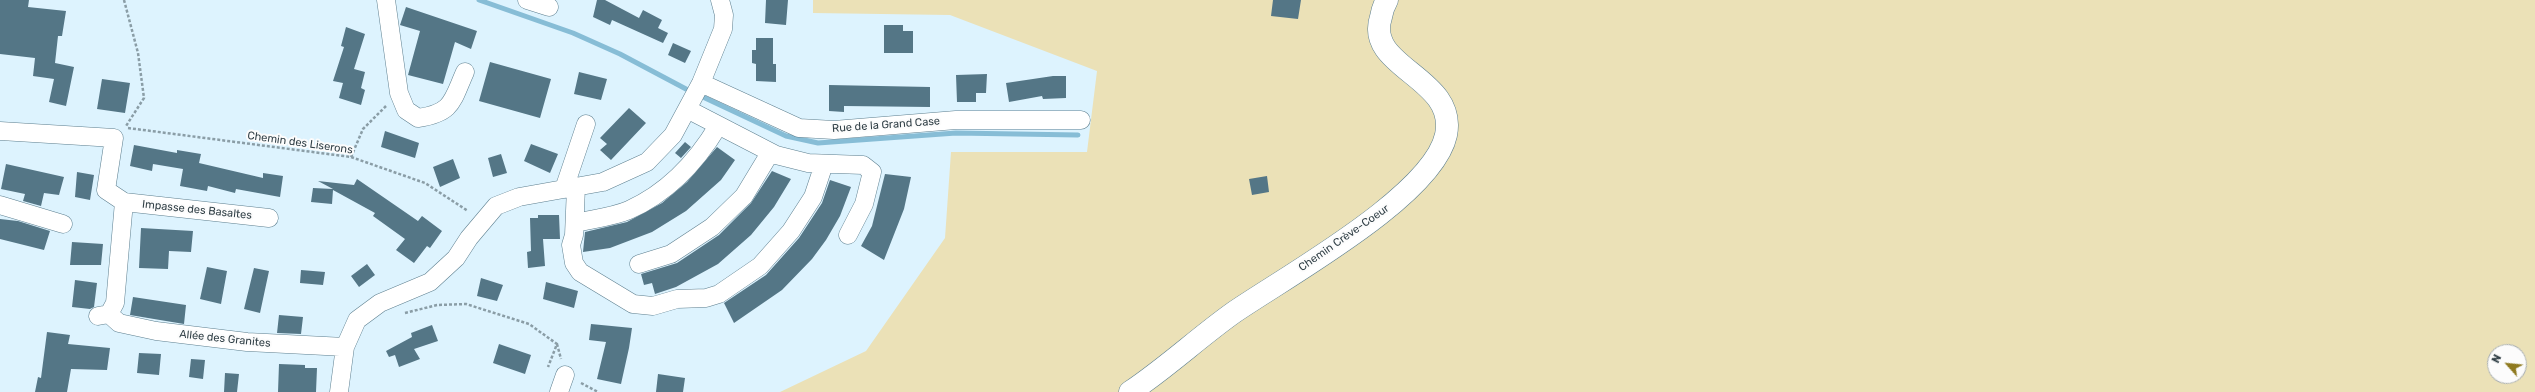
<!DOCTYPE html>
<html>
<head>
<meta charset="utf-8">
<style>
	body { margin:0 }
	#map { position:relative; width:2535px; height:392px; overflow:hidden; background:#ddf3fe; font-family:Rubik,sans-serif }
	canvas { display:block }
	.north { position:absolute; left:2487px; top:344px; width:40px; height:40px; box-sizing:border-box; background:#fcfcfc; border:1px solid #aab0b3; border-radius:50%; rotate:297deg; font-size:11px; font-weight:700; line-height:16px; text-align:center; color:#303f46 }
	.north::after { content:''; display:block; margin:auto; width:14px; height:18px; background:#8f7a20; clip-path:polygon(50% 0,100% 100%,50% 72%,0 100%) }
</style>
</head>
<body>
<div id="map">
<canvas width="2535" height="392"></canvas>
<div class="north">N</div>
</div>
<script>
const ctx = document.querySelector('canvas').getContext('2d');
ctx.lineJoin = 'round';
function paint(path, color) {
  ctx.fillStyle = color;
  ctx.fill(path, 'evenodd');
}
function stroke(path, color, width, dash) {
  ctx.strokeStyle = color;
  ctx.lineWidth = width;
  ctx.lineCap = dash ? 'butt' : 'round';
  ctx.setLineDash(dash || []);
  ctx.stroke(path);
}
function label(font, color, halo, rows, align = 'center') {
  ctx.font = font + ' Rubik,sans-serif';
  ctx.lineWidth = 4;
  ctx.setLineDash([]);
  ctx.textBaseline = 'middle';
  ctx.strokeStyle = halo;
  ctx.fillStyle = color;
  for (const [text, x, y, turn = 0] of rows) {
    ctx.save();
    ctx.translate(x, y);
    ctx.rotate((+turn || 0) * Math.PI / 180);
    ctx.textAlign = isNaN(turn) ? turn : align;
    if (halo) ctx.strokeText(text, 0, 0);
    ctx.fillText(text, 0, 0);
    ctx.restore();
  }
}
paint(new Path2D(`
	M813,0H2535V392H780L866,351L945,238L951,152H1087L1097,71L950,15L813,13ZM2495,352H2519V376H2495Z`), '#ebe1b7');
stroke(new Path2D(`
	M479,0L573,33L620,54L686,89
	M705,98L786,136L818,143L956,133L1078,135`), '#87bdd6', 5);
paint(new Path2D(`
	M0,0H29L28,7L66,11L62,36H58L55,63L74,67L66,106L49,102L54,79L33,76L35,58L0,54Z
	M597,0H605L639,18L643,10L662,20L658,28L668,33L663,43L612,20L610,25L593,17Z
	M766,0H788L786,25L765,23Z
	M1273,0H1301L1298,19L1271,16Z
	M406,7L477,31L471,49L455,42L443,84L408,75L420,31L400,25Z
	M884,25H903V31H913V53H884Z
	M346,27L365,34L354,69L365,72L361,88L365,90L361,105L339,98L343,83L333,81L344,47L341,46Z
	M756,38H773V64H776V82L756,81V64L752,63V50H756Z
	M673,43L691,51L685,63L668,55Z
	M490,62L551,79L540,118L479,101Z
	M579,72L607,79L601,100L574,94Z
	M987,74L986,93H976V102H957L956,75Z
	M1053,76H1066V98L1043,99L1042,96L1009,102L1006,83Z
	M102,79L130,83L125,113L97,109Z
	M829,85L930,87V107L844,106V112L829,111Z
	M629,108L646,123L611,160L600,150L607,144L600,138Z
	M385,131L419,143L415,158L381,147Z
	M685,142L691,147L681,158L675,153Z
	M531,144L558,154L550,173L524,161Z
	M134,145L177,153V150L201,154L199,163L263,178V173L283,176L280,197L236,189L235,193L208,186L207,191L180,186L183,169L153,164L152,171L130,166Z
	M717,147L735,160L721,180L686,211L652,232L610,248L583,252L585,232L627,222L662,203L687,182Z
	M501,154L507,173L493,177L488,158Z
	M453,159L460,178L440,187L433,167Z
	M6,164L64,177L59,195L44,193L41,206L23,201L25,194L1,189Z
	M772,171L791,179L774,207L751,235L718,264L676,287L655,294L652,283L644,285L641,274L677,263L719,235L751,203Z
	M77,172L94,175L90,200L75,197Z
	M885,174L911,177L904,209L884,260L861,246L872,226Z
	M1267,176L1269,192L1252,195L1249,179Z
	M357,179L418,221L422,216L442,231L430,248L427,246L414,263L396,250L405,239L373,216L375,213L333,190L332,204L311,202L313,188L333,189L318,181L354,185Z
	M830,180L851,187L840,216L826,240L812,259L782,290L734,323L724,303L766,275L799,238L822,203Z
	M538,215H559L560,239H543L545,266L528,268L527,252L531,251L530,218H538Z
	M0,219L18,221L50,231L44,250L0,239Z
	M141,228L193,231L191,252L169,251L168,269L139,268Z
	M72,242L103,244L101,265H70Z
	M367,264L375,275L359,287L351,276Z
	M207,267L227,271L221,304L200,299Z
	M254,268L269,271L260,313L244,309Z
	M301,270L325,272L323,285L300,283Z
	M481,278L503,285L497,301L477,296Z
	M75,280L97,283L94,307L90,309L72,307Z
	M546,282L578,291L574,308L543,299Z
	M133,297L186,305L184,324L130,315Z
	M279,315L303,317L301,334L277,333Z
	M591,324L632,328L629,348L621,384L597,379L606,342L589,340Z
	M432,325L438,341L414,349L420,359L399,367L395,355L389,357L386,351L412,337L411,333Z
	M47,332L70,335L68,344L110,348L107,370L71,369L67,392H35L38,377L41,378Z
	M499,344L531,355L525,374L493,363Z
	M139,353L161,354L159,375L137,373Z
	M191,359L205,360L203,379L189,377Z
	M279,364L305,365V368H317L316,392H278Z
	M225,373L239,374L237,392H224Z
	M658,374L685,378L683,392H656Z`), '#547686');
const minor = new Path2D(`
	M386,0L399,93L406,110L418,118C453,113 452,101 465,72
	M527,0L549,7
	M701,83L799,128L834,130L956,120H1081
	M687,109L776,155L808,163L863,165L872,172L864,204L848,235
	M0,131L114,138L106,190L124,202L115,303L109,314L98,316
	M576,187L574,235L571,245L574,263L580,272L633,304L653,306L677,299L706,298L719,294L760,266L791,231L813,197L824,164
	M564,189L586,124
	M124,202L269,218
	M0,205L63,224
	M575,223C592,219 613,217 629,210C667,193 697,161 718,126
	M639,264L671,254L712,227L744,196L770,153
	M109,314L119,323L156,331L247,342L345,347
	M339,392L345,347L357,320L380,303L430,282L456,258L469,238L496,206L519,197L603,182L647,162L673,135L701,83L723,29L724,15L720,0
	M559,392L565,375`);
const major = new Path2D(`
	M1130,392C1166,368 1198,338 1233,313C1285,277 1433,196 1446,135C1458,77 1364,68 1381,17C1382,11 1384,5 1387,0`);
stroke(minor, '#5d7f8f', 19);
stroke(major, '#5d7f8f', 23);
stroke(new Path2D(`
	M124,0L138,53L144,98L126,126
	M128,128L351,157L425,183L468,211
	M351,157L363,129L387,105
	M405,313L437,305L466,304L529,324L557,344L548,367
	M557,344L561,359
	M581,383L598,392`), '#8a9da6', 2.5, [3, 2]);
stroke(minor, '#fff', 18);
stroke(major, '#fff', 22);
label('11px', '#303f46', '#fcfcfc', [
	["Rue de la Grand Case",886,125,-4],
	["Chemin des Liserons",300,143,8],
	["Impasse des Basaltes",197,210,6],
	["Chemin Crève-Coeur",1344,238,-35],
	["Allée des Granites",225,339,6]
]);
</script>
</body>
</html>
